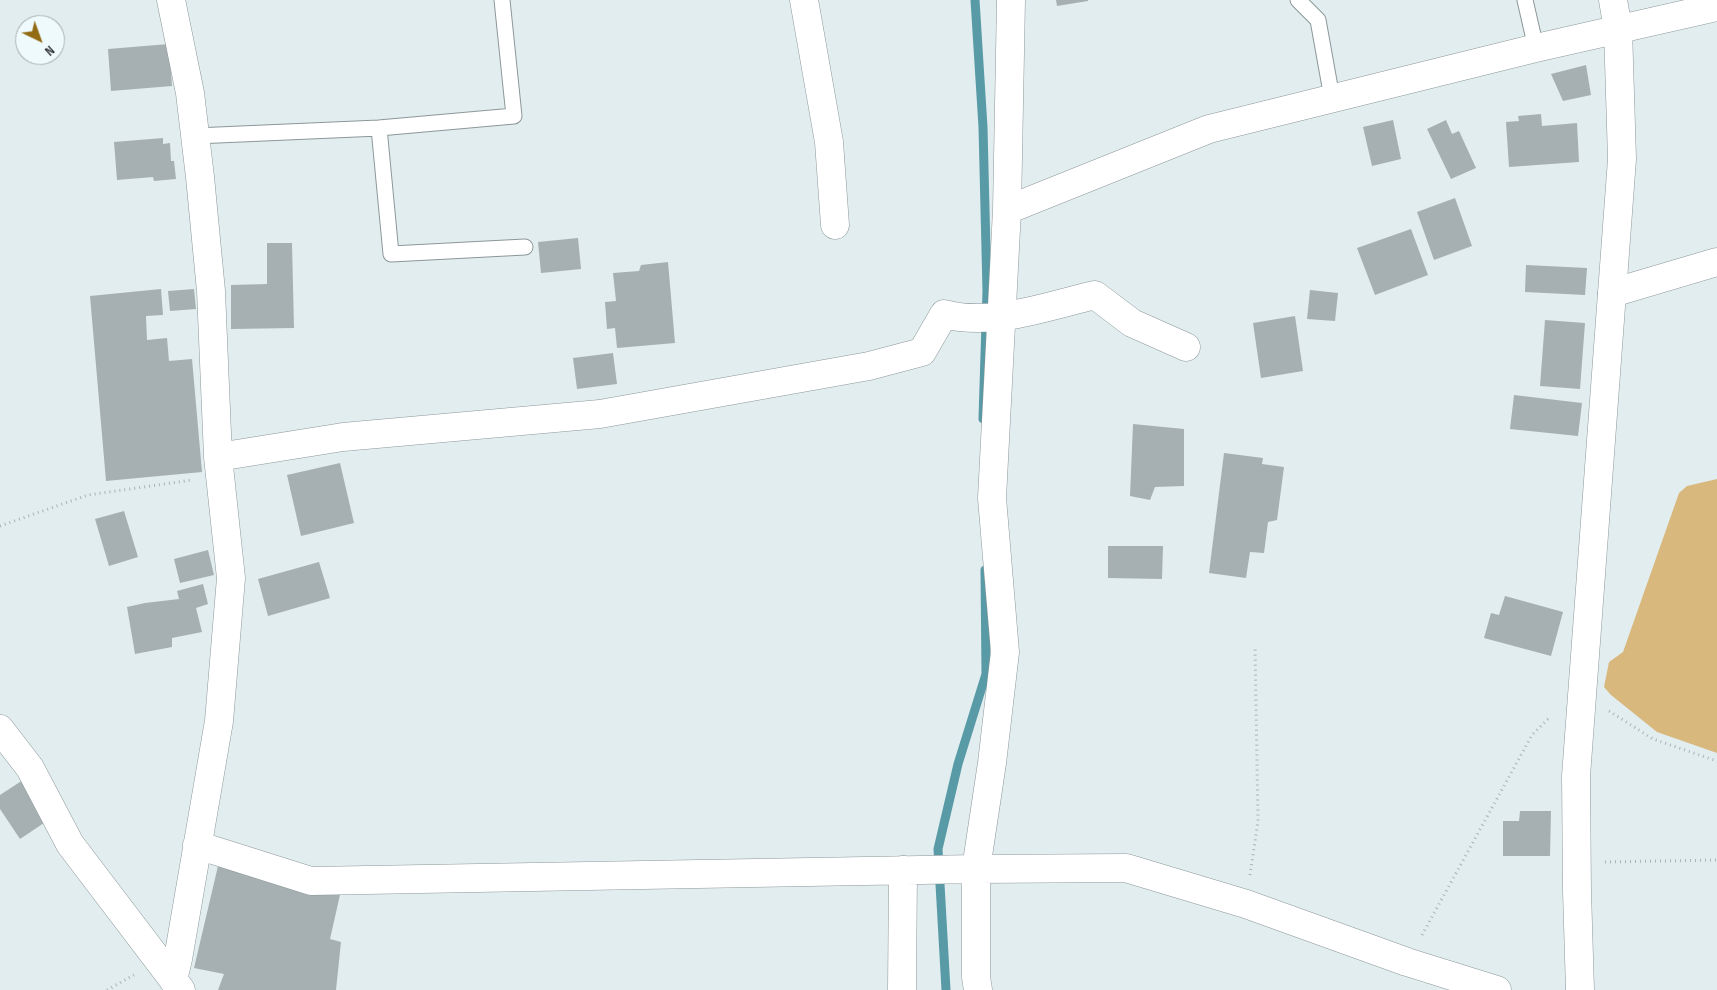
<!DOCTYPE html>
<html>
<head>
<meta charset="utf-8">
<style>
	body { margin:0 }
	#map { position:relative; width:1717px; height:990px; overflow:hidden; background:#e2edef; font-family:"Sofia Sans Condensed",sans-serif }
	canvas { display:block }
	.north { position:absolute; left:15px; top:15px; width:50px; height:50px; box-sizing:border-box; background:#effafc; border:1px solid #a3abac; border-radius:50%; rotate:138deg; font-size:14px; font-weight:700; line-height:20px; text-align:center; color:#303435 }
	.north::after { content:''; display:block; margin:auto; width:18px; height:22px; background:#926b13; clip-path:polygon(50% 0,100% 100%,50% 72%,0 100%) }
</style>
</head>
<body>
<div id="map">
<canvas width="1717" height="990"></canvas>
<div class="north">N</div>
</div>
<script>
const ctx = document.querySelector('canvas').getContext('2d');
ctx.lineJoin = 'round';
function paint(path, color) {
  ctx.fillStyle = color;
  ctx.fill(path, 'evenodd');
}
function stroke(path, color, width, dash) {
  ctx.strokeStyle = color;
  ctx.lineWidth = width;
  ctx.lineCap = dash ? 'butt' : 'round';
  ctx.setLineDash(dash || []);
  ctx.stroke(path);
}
paint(new Path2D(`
	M1717,479V753L1657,732L1611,695L1604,687L1609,662L1623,652L1679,493L1687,486Z`), '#d9b87d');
stroke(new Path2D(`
	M975,0L983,127L987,291L983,419
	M946,990L938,849L958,764L986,674L985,570`), '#589aa5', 9);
paint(new Path2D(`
	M1056,0H1088V1L1057,6Z
	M169,44L172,86L111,91L108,49Z
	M1586,65L1591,95L1563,101L1551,74Z
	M1541,114L1542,126L1577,123L1579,162L1509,167L1506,122L1519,121L1518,116Z
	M1393,120L1401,159L1372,166L1363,127Z
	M1446,120L1452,134L1459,131L1476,168L1451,179L1427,129Z
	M163,138V144L170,143L171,161H174L176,179L154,181L153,177L117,180L114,142Z
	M1455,198L1472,246L1434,260L1417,212Z
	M1411,229L1428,275L1375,295L1357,248Z
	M578,238L581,269L541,273L538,242Z
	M267,243H292L294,328L231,329V285L267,284Z
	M668,262L675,343L617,348L615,328L607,329L605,302L616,301L613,273L639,271L641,265Z
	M1526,265L1587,268L1585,295L1525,292Z
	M161,289L163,315L146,316L147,340L167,338L169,361L192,359L202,472L106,481L90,296Z
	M194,289L196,309L170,311L168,291Z
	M1310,290L1338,293L1335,321L1307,319Z
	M1295,316L1303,371L1261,378L1253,323Z
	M1545,320L1585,323L1580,389L1540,386Z
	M613,353L617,384L577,389L573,358Z
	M1514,395L1582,403L1578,436L1510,429Z
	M1133,424L1184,429V486L1155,487L1150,500L1130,496Z
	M1224,453L1263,458L1262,464L1284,467L1277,520L1268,522L1264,553L1250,552L1246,578L1209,573Z
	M340,463L354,523L301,536L287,475Z
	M124,511L138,557L109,566L95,519Z
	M1108,546H1163L1162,579L1108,578Z
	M208,550L214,575L180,583L174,559Z
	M319,562L330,598L268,616L258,579Z
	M203,584L208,604L196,608L202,632L172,638V647L135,654L127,607L145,603L179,599L177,591Z
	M1505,596L1563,612L1551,656L1484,638L1491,613L1499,615Z
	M23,780L50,819L20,839L0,809V795Z
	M1520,811H1551L1550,856H1503V821H1519Z
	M218,866L342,886L330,939L341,942L336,990H218L224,974L194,968Z`), '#a6b0b2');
const service = new Path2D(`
	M1298,0L1318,20L1332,98
	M1525,0L1536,48
	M379,128L514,116L502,0
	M195,136L379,128L391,254L525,247`);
const minor = new Path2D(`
	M171,0L190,93L200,177L211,291L218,457L231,578L219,721L178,959L173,980
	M804,0L829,142L835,225
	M1007,210L1209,129L1536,48L1717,7
	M1612,293L1717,262
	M218,457L343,437L600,414L869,366L922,352L944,314C993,327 1047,306 1095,295L1132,323L1186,347
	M0,729L30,768L70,844L181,990
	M197,845L311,881L976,869L1126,868L1246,904L1407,962L1497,990
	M902,990L903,870
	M978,990L976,977V869L992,763L1005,652L992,498L1007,210L1011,0`);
const tertiary = new Path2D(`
	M1580,990L1577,891L1576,776L1622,159L1618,29L1613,0`);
stroke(service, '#8d9799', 17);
stroke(minor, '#8d9799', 29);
stroke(tertiary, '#8d9799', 29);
stroke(new Path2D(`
	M0,526L88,495L192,480
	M1609,711L1653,739L1717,761
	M1605,862L1717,860
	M1250,875L1258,821L1255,646
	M1422,935L1532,735L1550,717
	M107,990L134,975`), '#aab3b5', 3, [1, 4]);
stroke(service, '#fff', 15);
stroke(minor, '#fff', 28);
stroke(tertiary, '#fff', 28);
</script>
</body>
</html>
